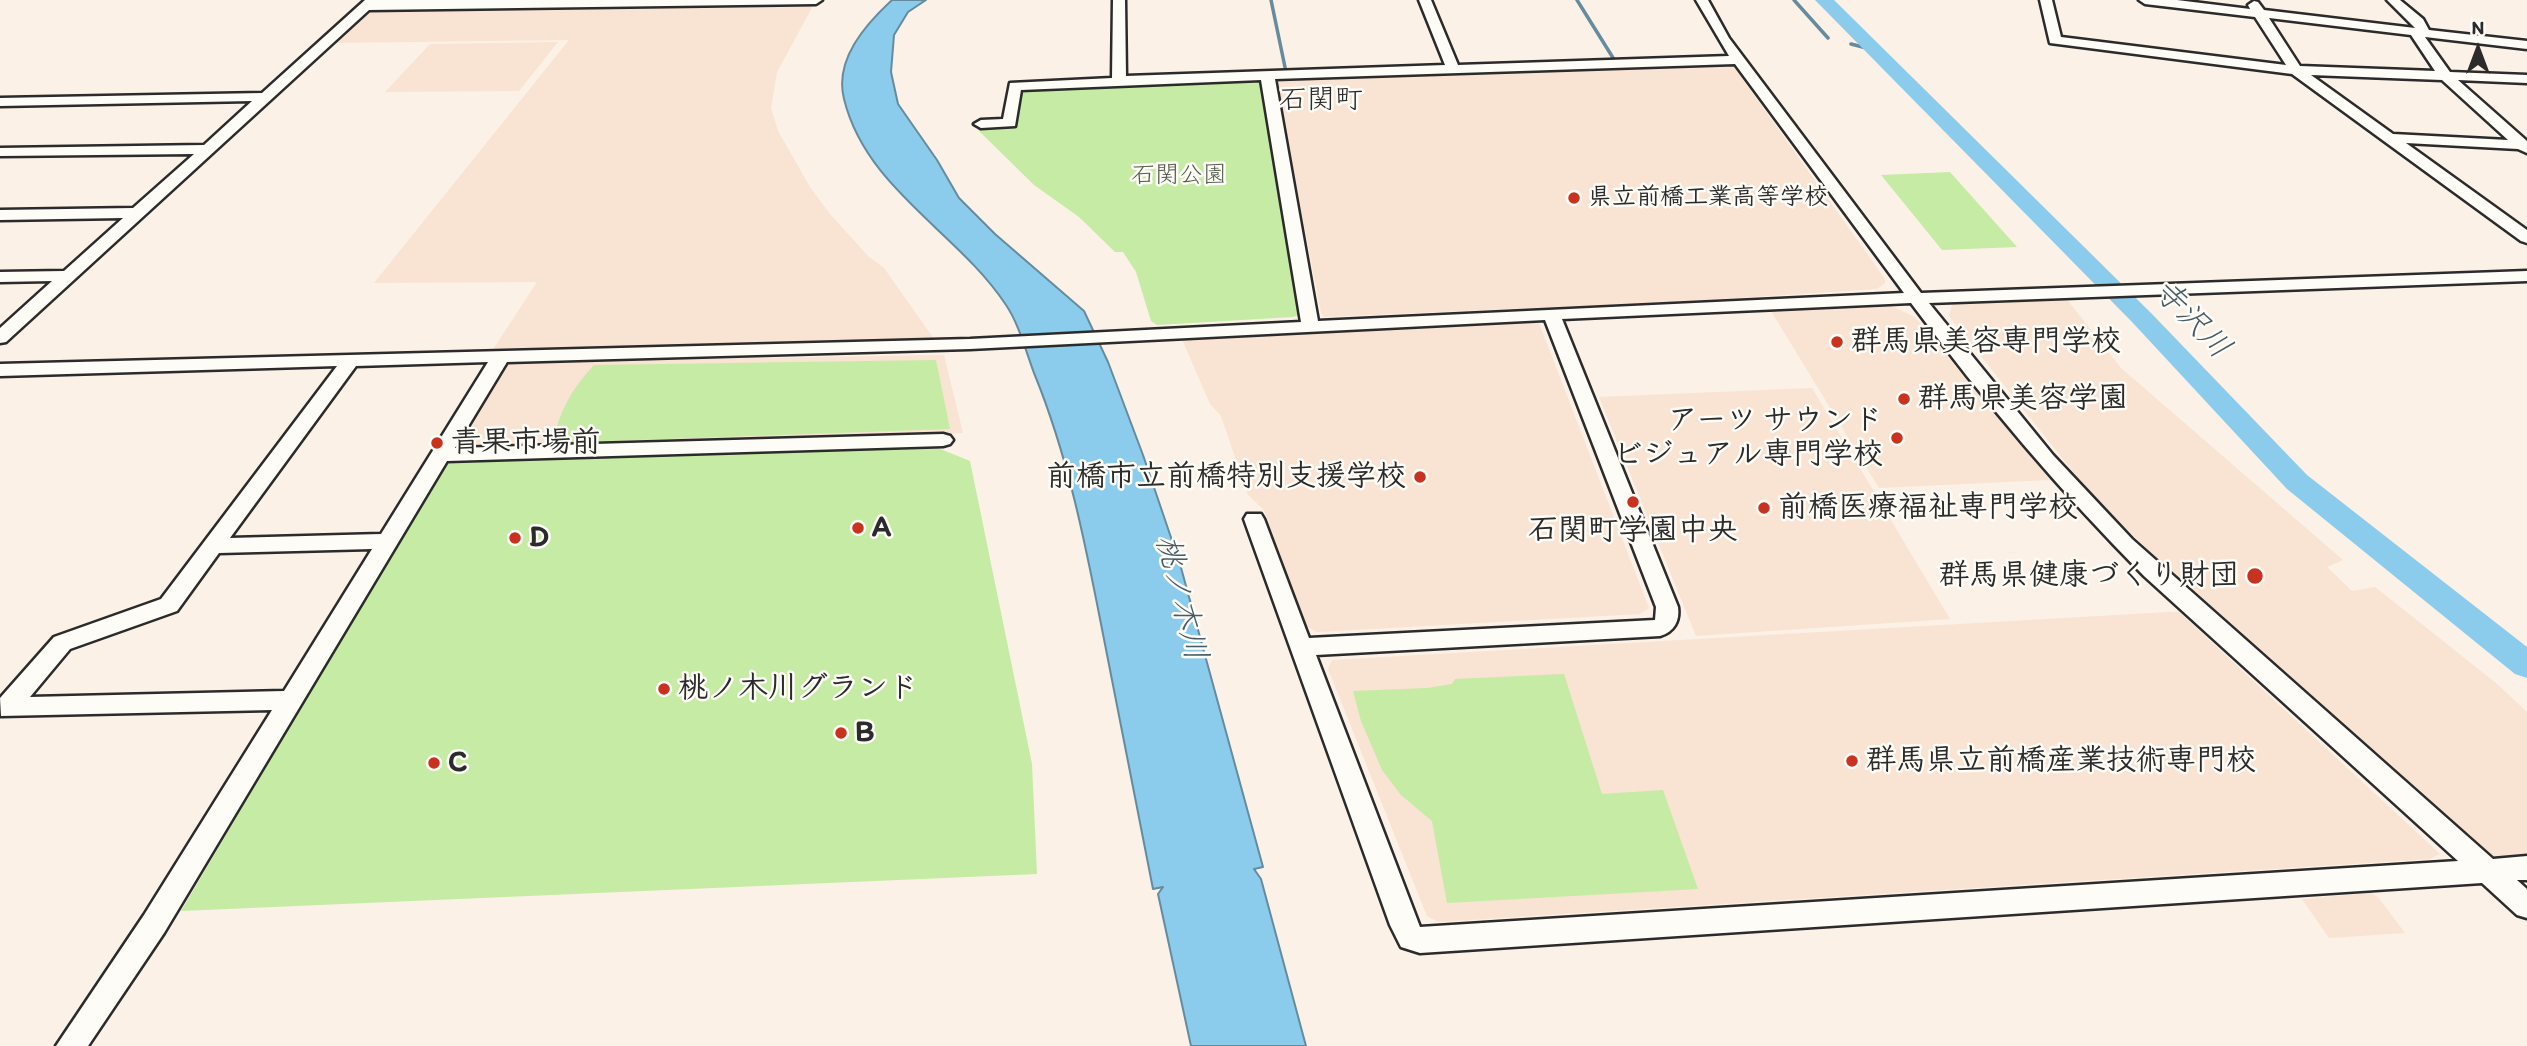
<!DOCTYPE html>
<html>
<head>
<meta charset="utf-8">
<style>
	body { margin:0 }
	#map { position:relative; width:2527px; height:1046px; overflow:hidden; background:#fbf1e6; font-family:Itim,sans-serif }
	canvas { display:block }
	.north { position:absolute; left:2443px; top:14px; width:70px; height:70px; -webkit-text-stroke:5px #fdfcf7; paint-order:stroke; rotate:0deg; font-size:19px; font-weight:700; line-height:28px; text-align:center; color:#2b2b2b }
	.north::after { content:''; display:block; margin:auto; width:24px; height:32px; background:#2b2b2b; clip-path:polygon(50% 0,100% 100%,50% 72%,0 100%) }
</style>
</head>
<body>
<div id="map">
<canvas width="2527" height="1046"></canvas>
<div class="north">N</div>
</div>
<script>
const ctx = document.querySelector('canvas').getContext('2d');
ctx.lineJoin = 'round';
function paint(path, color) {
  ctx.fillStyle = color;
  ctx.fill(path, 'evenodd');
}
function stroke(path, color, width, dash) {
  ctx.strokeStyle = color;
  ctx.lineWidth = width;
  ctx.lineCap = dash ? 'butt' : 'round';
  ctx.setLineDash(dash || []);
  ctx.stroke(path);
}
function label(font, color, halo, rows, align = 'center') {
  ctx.font = font + ' Itim,"Klee One",sans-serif';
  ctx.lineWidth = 5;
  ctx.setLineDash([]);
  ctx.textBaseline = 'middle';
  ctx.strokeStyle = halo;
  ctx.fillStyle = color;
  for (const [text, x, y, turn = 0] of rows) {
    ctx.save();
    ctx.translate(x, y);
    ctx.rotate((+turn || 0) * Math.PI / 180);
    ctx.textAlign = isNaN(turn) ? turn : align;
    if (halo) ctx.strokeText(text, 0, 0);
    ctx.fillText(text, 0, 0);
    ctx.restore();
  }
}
paint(new Path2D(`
	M814,4L777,72L771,108L778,131L810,187L830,214L868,256L884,268L934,339L492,351L537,282L374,283L569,40L329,43L363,12L374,8Z
	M558,42L519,91L385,92L430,44Z
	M1732,64L1885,279V283L1877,289L1690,301L1324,317L1321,313L1276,80L1279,77Z
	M2065,297L2121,368L2343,560L2327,567L2352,591L2375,587L2496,683L2527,712V858L2496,860L2212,614L2086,488L1949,316L1953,301Z
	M1891,306L1915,317L2050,480L1879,488L1771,311Z
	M1530,317L1539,323L1649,608L1640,614L1317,632L1306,626L1264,510L1248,495L1221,416L1210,404L1181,337Z
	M944,355L963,433L453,451L508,362Z
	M1812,388L1950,619L1696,636L1599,397Z
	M2169,612H2179L2440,854L2430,859L1438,922L1427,916L1328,669L1332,660Z
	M2371,893L2378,897L2405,933L2329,938L2302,899Z`), '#f9e3d2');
paint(new Path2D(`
	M1255,79L1259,80L1299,315L1293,317L1157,325L1151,321L1136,272L1123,252H1115L1079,217L1034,185L977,129L1014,126L1019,90L1023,88Z
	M1950,172L2017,247L1942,250L1881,175Z
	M936,360L950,429L553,443C558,413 573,387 594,365Z
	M923,442L970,461L1032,764L1037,874L181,911L446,462L455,457Z
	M1564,674L1602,794L1663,790L1698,889L1447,903L1432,821L1401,795L1382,770L1361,721L1353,691L1427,688L1452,684L1455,679Z`), '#c5eba5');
const water = new Path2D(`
	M892,0H926L908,12L894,35L891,72L898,104L937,160L959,198L995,234L1084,311L1108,362L1143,455L1180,564L1263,867L1254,869L1261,879L1306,1046H1191L1158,894L1163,887L1153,889C1136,802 1119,715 1102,629C1085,542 1068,456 1034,373C1026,352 1019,324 1006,305C958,232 866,189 844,99C834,60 865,25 892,0Z`);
paint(water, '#8bcbec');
stroke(water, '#658b9f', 2);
stroke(new Path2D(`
	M1271,0L1286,72
	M1577,0L1615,61
	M1794,0L1828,38
	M1851,44L1874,50`), '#658b9f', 3.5);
paint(new Path2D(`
	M1815,0H1834L2151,313L2307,475L2527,647V678L2515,674L2287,489L2133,323Z`), '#8bcbec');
const minor = new Path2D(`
	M365,0H822L816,4L369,10L6,342L0,343V328L52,281L0,282V272L64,271L123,218L0,220V210L133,208L194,154L0,156V148L204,145L252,101L0,106V98L262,93Z
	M1113,0H1125L1126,76L1445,65L1419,0H1431L1458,65L1729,56L1696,0H1708L1729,38L1921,293L2527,271V281L1929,303L2053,455L2132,539L2493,859L2527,856V880H2517L2527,889V918L2517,915L2482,883L1420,953L1401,947L1390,925L1244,519L1247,514H1261L1264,519L1309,638L1655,620L1656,607L1545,320L970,349L507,362L455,448L943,434L950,436L953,440L950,444L943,446L447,461L164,933L88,1046H56L144,915L272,710L1,716L0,698L54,637L161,599L337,366L0,376V364L970,339L1301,322L1261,80L1021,90L1015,126L981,128L974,124L981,120L1003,119L1010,83L1112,78ZM1735,64L1904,293L1318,321L1275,79ZM1911,303C1983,400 2060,491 2144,576L2458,861L1420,927L1316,655L1660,636C1674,632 1680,621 1678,607L1562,319ZM488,362L381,534L230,538L356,366ZM372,549L284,691L30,697L70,649L177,611L219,553Z
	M2040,0H2052L2061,37L2286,65L2255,17L2145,4L2139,0H2177L2250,9L2248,5L2254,1L2258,2L2264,10L2415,28L2387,0H2400L2423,19L2429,30L2527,41V49L2425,37L2450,72L2527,75V83L2458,80L2527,141V153L2518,149L2406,143L2527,230V243L2521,241L2292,74L2050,43ZM2269,18L2411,35L2435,71L2300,66ZM2311,75L2442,80L2508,140L2393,134Z`);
stroke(minor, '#2b2b2b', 5);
paint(minor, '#fdfcf7');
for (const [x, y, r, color] of [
	[1574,198,7,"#c8321e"],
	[1837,342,7,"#c8321e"],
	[1904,399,7,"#c8321e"],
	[1897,438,7,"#c8321e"],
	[437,443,7,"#c8321e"],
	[1420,477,7,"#c8321e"],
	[1633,502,7,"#c8321e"],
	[1764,508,7,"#c8321e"],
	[858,528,7,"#c8321e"],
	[515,538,7,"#c8321e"],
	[2255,576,9,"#c8321e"],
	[664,689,7,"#c8321e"],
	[841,733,7,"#c8321e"],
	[1852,761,7,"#c8321e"],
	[434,763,7,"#c8321e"]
]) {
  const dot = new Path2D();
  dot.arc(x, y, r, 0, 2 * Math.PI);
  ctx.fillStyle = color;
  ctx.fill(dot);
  stroke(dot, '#fdfcf7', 2.5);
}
label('24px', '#525b4a', '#fdfcf7', [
	["石関公園",1179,176]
]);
label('bold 24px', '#2b2b2b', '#fdfcf7', [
	["県立前橋工業高等学校",1588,198]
], 'left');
label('28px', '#2b2b2b', '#fdfcf7', [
	["石関町",1321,101]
]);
label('bold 30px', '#2b2b2b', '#fdfcf7', [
	["群馬県美容専門学校",1851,342],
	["群馬県美容学園",1918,399],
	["アーツ サウンド",1883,421,"right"],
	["ビジュアル専門学校",1883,455,"right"],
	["青果市場前",451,443],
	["前橋市立前橋特別支援学校",1406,477,"right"],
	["前橋医療福祉専門学校",1778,508],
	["A",872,528],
	["石関町学園中央",1633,531,"center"],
	["D",529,538],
	["群馬県健康づくり財団",2239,576,"right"],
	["桃ノ木川グランド",678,689],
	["B",855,733],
	["群馬県立前橋産業技術専門校",1866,761],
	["C",448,763]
], 'left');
label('italic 32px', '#485b65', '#fdfcf7', [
	["寺沢川",2191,320,46],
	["桃ノ木川",1180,598,76]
]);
</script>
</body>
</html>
